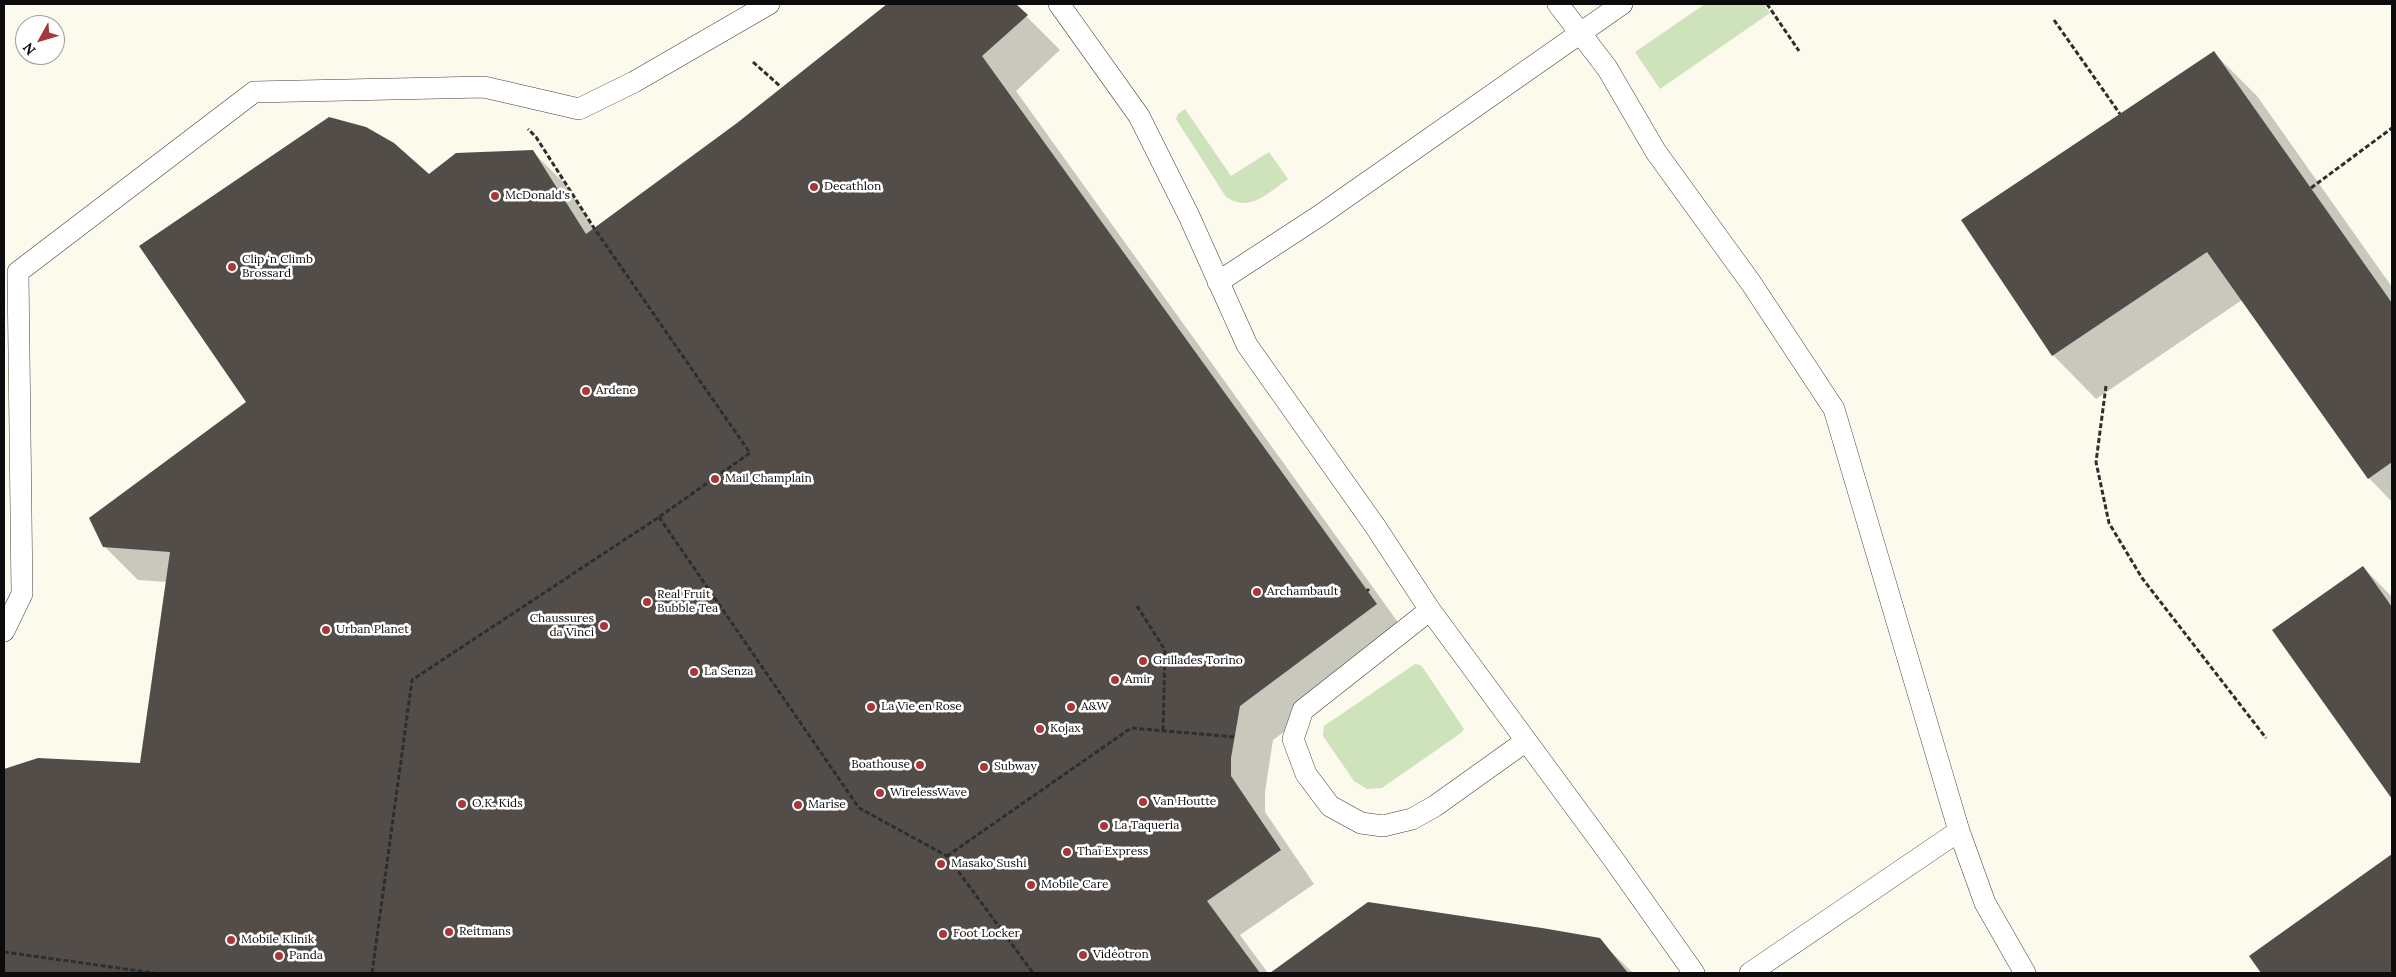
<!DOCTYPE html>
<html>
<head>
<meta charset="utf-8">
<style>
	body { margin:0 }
	#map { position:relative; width:2396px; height:977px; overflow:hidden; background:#fcfaed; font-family:Lora,serif }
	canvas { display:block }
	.frame { position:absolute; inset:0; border:5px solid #0c0c0c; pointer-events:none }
	.north { position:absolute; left:15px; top:15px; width:50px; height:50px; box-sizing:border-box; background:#fff; border:1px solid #9e9e9e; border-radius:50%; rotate:231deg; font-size:14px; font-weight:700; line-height:20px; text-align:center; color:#0c0c0c }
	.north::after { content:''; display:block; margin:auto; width:18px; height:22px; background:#a8373a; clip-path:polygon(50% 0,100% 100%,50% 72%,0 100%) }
</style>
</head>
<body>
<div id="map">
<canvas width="2396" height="977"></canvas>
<div class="frame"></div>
<div class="north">N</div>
</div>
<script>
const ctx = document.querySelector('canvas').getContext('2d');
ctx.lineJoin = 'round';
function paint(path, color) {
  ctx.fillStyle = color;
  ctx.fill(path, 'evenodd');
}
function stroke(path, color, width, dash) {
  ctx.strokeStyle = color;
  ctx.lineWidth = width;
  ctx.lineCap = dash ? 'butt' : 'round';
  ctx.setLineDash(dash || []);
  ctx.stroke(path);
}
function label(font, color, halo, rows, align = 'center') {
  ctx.font = font + ' Lora,serif';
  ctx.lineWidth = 5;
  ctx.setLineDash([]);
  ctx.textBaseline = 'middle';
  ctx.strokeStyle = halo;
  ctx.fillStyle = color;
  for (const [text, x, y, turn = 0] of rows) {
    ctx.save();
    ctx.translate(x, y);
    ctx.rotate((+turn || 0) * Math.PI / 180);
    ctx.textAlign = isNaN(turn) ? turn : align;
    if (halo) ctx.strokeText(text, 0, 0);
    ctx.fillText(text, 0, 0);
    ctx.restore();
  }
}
paint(new Path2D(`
	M1705,4H1764L1770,13L1660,89L1635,52Z
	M1185,109L1231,176L1269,152L1288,179C1268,193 1250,213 1226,197L1176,119L1178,114Z
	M1415,664L1420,665L1423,668L1464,729L1461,733L1382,788L1367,789L1354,781L1323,736L1324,726Z`), '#cee2bb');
paint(new Path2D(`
	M889,4H1014L1060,50L1016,91L1410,639L1273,740L1265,792V812L1314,884L1240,935L1268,973H4V770L38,759L141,764L167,582L138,580L104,546L247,402L429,176L532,151L566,185L595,230L738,124Z
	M2213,52L2257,96L2392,287V502L2369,478L2242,300L2096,399L2053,355Z
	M2363,567L2392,597V797L2274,630Z
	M2392,856V973H2263L2250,956Z
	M1368,903L1599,940L1633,973H1272Z`), '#0003');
paint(new Path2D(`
	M887,4H1016L1028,15L982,56L1377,604L1240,706L1231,758V776L1281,850L1207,901L1260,973H4V769L38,758L140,763L170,552L103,547L89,518L246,402L139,246L329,117L366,127L394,143L429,174L456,153L533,150L586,234L737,123Z
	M2214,51L2392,303V462L2368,479L2207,252L2052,356L1961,220Z
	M2363,566L2392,607V799L2272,630Z
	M2392,854V973H2261L2249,956Z
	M1368,902L1542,928L1600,938L1628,973H1270Z`), '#534d49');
const lane = new Path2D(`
	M1059,4L1139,116L1189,216L1247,345L1375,526L1430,610L1614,860L1694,973
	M1558,4L1607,68L1656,152L1751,283L1834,409L1959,831L1985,903L2025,973
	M1218,282L1319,216L1622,4
	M1430,610L1303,710L1293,739L1306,774L1330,806L1361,823L1383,826L1412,819L1435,806L1526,741
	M4,631L22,594L18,272L254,92L484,87L579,109L634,82L769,4
	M1750,973L1959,831`);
stroke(lane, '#3f3f3f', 22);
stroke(new Path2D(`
	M1767,4L1799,51
	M2054,20L2120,114
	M753,62L781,87
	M2311,188L2392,128
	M2106,386L2096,462L2109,523L2142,578L2266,738
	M659,517L859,808L947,856L1033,973
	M1367,591L1369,589
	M1137,606L1165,650L1163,731
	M947,856L1131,728L1235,737
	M4,952L154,973
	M372,973L412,680L659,517L750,453L594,228L536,137L528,129`), '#2e2e2e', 3, [5, 2.5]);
stroke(lane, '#fff', 21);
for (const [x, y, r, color] of [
	[814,187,5,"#a8373a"],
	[495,196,5,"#a8373a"],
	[232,267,5,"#a8373a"],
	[586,391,5,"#a8373a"],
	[715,479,5,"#a8373a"],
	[1257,592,5,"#a8373a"],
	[647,602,5,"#a8373a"],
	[604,626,5,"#a8373a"],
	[326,630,5,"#a8373a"],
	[1143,661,5,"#a8373a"],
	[694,672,5,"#a8373a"],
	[1115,680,5,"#a8373a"],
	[871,707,5,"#a8373a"],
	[1071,707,5,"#a8373a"],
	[1040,729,5,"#a8373a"],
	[920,765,5,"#a8373a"],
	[984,767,5,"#a8373a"],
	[880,793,5,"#a8373a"],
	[1143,802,5,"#a8373a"],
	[462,804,5,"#a8373a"],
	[798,805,5,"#a8373a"],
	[1104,826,5,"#a8373a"],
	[1067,852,5,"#a8373a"],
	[941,864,5,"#a8373a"],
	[1031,885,5,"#a8373a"],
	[449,932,5,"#a8373a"],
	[943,934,5,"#a8373a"],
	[231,940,5,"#a8373a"],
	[1083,955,5,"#a8373a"],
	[279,956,5,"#a8373a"]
]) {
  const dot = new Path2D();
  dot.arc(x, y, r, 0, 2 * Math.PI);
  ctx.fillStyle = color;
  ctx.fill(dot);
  stroke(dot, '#fff', 2);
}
label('12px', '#0c0c0c', '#fff', [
	["Decathlon",824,187],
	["McDonald's",505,196],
	["Clip ‘n Climb",242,260],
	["Brossard",242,274],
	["Ardene",596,391],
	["Mail Champlain",725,479],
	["Archambault",1267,592],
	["Real Fruit",657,595],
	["Bubble Tea",657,609],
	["Chaussures",594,619,"right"],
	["da Vinci",594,633,"right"],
	["Urban Planet",336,630],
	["Grillades Torino",1153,661],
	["La Senza",704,672],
	["Amir",1125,680],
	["La Vie en Rose",881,707],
	["A&W",1081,707],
	["Kojax",1050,729],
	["Boathouse",910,765,"right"],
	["Subway",994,767],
	["WirelessWave",890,793],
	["Van Houtte",1153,802],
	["O.K. Kids",472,804],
	["Marise",808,805],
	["La Taqueria",1114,826],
	["Thaï Express",1077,852],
	["Masako Sushi",951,864],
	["Mobile Care",1041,885],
	["Reitmans",459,932],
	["Foot Locker",953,934],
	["Mobile Klinik",241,940],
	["Vidéotron",1093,955],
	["Panda",289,956]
], 'left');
</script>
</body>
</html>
